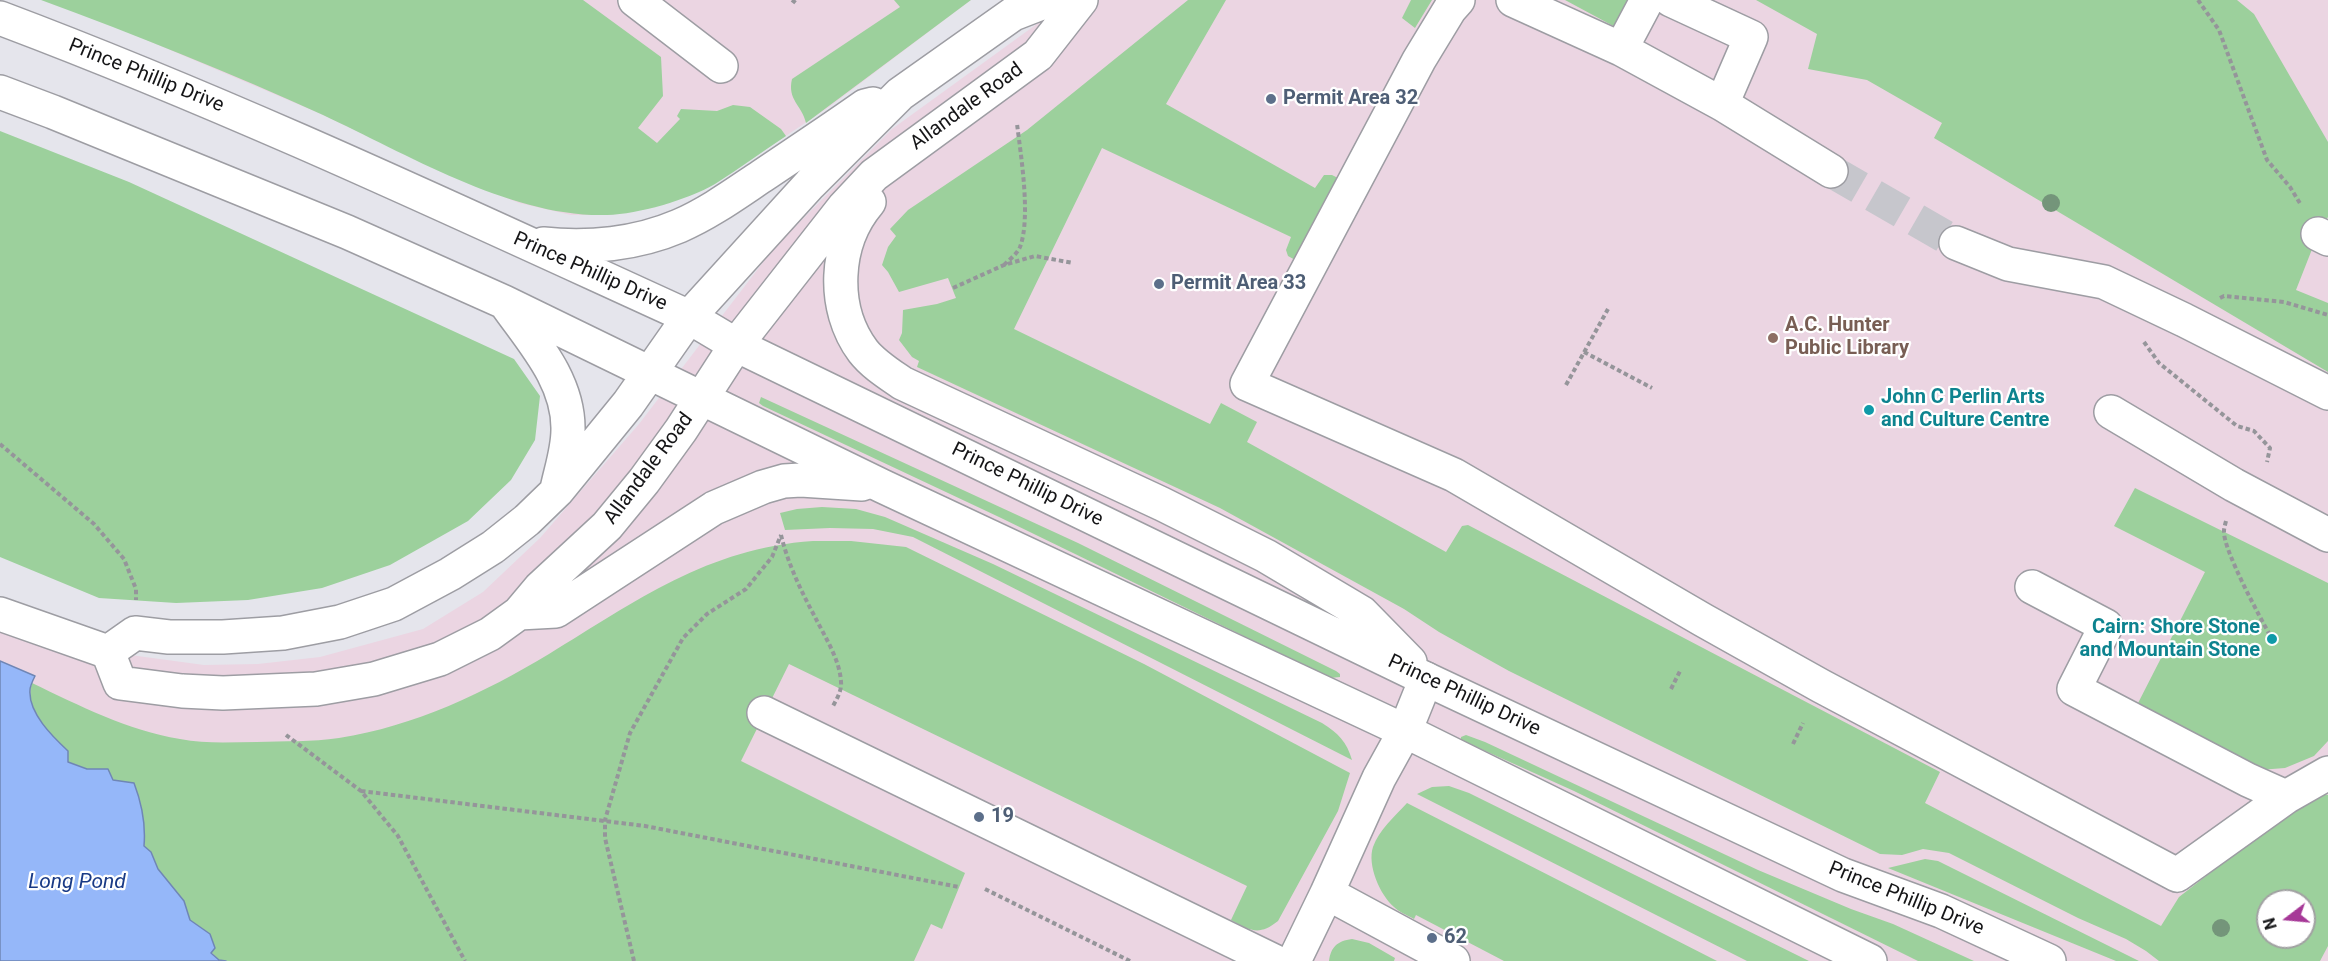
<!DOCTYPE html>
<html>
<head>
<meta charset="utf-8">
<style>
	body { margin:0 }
	#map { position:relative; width:2328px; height:961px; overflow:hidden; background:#e5e5ec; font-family:Roboto,sans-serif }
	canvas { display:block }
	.north { position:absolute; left:2256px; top:889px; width:60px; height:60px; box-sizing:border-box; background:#fff; border:2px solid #a1a1a2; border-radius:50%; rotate:254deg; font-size:16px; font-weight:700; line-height:24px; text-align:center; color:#151517 }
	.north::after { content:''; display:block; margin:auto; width:21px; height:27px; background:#a63897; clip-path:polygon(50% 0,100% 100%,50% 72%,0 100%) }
</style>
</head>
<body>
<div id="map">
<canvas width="2328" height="961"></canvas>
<div class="north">N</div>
</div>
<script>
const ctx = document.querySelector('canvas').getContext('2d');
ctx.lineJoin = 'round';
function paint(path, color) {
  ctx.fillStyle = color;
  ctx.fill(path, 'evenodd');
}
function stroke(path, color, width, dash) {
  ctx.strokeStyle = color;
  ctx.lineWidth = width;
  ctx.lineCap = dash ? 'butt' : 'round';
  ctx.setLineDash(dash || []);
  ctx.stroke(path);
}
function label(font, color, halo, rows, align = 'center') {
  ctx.font = font + ' Roboto,sans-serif';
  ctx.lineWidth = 4.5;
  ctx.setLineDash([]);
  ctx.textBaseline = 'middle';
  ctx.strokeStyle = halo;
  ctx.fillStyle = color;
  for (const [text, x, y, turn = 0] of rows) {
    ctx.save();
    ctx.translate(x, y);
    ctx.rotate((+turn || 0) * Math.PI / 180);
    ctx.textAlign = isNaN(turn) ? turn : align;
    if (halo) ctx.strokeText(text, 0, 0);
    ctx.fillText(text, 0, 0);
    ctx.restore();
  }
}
paint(new Path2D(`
	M135,0H971L829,107L714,184L691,195L650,208L609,215H571L519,203L445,173L321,114L123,30Z
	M1070,0H2328V961H0V614L108,652L204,665L258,664L320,657L423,629L483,592L540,538L639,424L774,248L892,129ZM2268,901H2304V937H2268Z`), '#ebd5e2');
paint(new Path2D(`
	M41,0H583L661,57L663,96L638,128L657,143L680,119L677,116L681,109L717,111L733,105L750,107L781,129L786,136C763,151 739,169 715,184C687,200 639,214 607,215C512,218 407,154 323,115C231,73 136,35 41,0Z
	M894,0H971L806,123C802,105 787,100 792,79L900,7Z
	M1188,0H1226L1166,104L1315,188L1324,175H1332L1338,178L1297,261L1288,256L1286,250L1291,237L1102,148L1014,329L1210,424L1221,403L1257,422L1247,442L1446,552L1462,526L1468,525L1940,772L1925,803L2161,926L2179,897L2219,866L2253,835L2322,794L2328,795V946L2320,961H2159L2146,951L2126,939L2078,918L1949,853L1923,849L1902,855L1880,854L1509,671L1439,632L1404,609L1220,508L917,367L919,361L912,357L899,340L902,333L903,310L937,304L956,298L948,278L899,292L888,272L882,265L888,247L896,236L890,229L908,210L1027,130ZM2268,901H2304V937H2268Z
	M1411,0H1432L1415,28L1402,18Z
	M1565,0H1630L1617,28Z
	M1756,0H2237L2254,14L2328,142V217L2318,234L2296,290L2328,303V372L1934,138L1942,123L1867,80L1808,69L1817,34Z
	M0,131L129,182L514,359L540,396L535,440L511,480L468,521L390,565L322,588L248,600L176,603L99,598L0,557Z
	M761,397L1078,543L1336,671L1340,674V677L1330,678L999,517L763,406L759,403Z
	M2135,488L2328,583V741L2314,756L2285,768L2259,770L2135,709L2205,572L2114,526Z
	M822,507L856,509L885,517L993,564L1322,723C1338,733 1347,742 1352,760L913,537L873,529L830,528L785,530L780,513L797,509Z
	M813,541H851L906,547L1144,664L1350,773L1338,811L1278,921C1259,936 1251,931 1231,920L1247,886L789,664L741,761L965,873L942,929L931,924L914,961H226L219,960L211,952L210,934L190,920L184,901L158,869L151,852L144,846L145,834L107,769H87L68,762V751C51,735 23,708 32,683C80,706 127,730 180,739C205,744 232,742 257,742C284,741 312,742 339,738C415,726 484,693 549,654C636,601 708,548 813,541Z
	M1466,735L1485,742L1758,870L1851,909L1893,924L1974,961H1918L1574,791L1461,740V737Z
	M1449,786L1469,793L1809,961H1747L1417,794L1432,787Z
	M1407,803L1717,961H1504L1416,915L1414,919C1407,915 1399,912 1394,907C1380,895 1367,865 1373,847C1379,830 1395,816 1407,803Z
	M1925,859L1938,861L2139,961H2116L1888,868Z
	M1352,939L1369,943L1395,958L1394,961H1329C1331,947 1337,941 1352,939Z`), '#9cd09c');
const water = new Path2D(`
	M0,661L35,676C33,680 30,686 30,690C28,713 53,737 68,751V762L87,769H108L113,780L134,783C142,804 146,823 144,846L151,852L158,869L184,901L190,920L210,934L215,948L211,953L219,960L226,961H0Z`);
paint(water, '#95b7f9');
stroke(water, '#6f86b5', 1.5);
stroke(new Path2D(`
	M1831,171L1956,243`), '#c6c6cc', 33, [33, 16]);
const minor = new Path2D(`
	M635,0L721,66
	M1458,0L1450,9L1419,60L1247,384L1454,475L1703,620L1821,686L2177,875L2286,797L2328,773
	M1513,0L1621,49L1722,104L1831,171
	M1671,0L1751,37L1722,104
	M1621,49L1647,0
	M2318,234L2328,239
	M1956,243L2008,264L2104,282L2184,320L2328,393
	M2111,412L2234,485L2328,535
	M2032,587L2106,626L2074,689L2248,780L2286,797
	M1426,679L1405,731L1379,778L1327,893L1453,961
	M764,713L1274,961
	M1294,961L1327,893`);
const major = new Path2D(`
	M0,18C234,106 461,213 689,317L736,345L1426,679L1843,875L1941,911L2049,961
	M0,92L53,112L347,232L504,302L882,486L1405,731L1870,961
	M869,202C834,243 831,308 863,351C873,364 889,374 902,383L1162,504L1266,556L1362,613L1410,662
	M543,244C588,249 637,244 679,226C709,213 735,194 762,176C796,153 831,130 865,106L873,104
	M506,304C533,342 569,381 568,430C568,450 561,470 557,489
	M519,613L556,611L714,508L763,487L784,481L801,480L862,484
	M0,614L108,652L120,683L182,691L223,693L316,689L374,679L440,659L490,634L519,613L540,588L607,526L644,481L681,430L736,345L844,207L874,175L1038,55L1081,0
	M108,652L135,633L169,637H223L283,633L340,622L394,604L450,574L493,547L527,520L557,491L628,404L689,317L810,184L900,94L1013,14L1049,0`);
stroke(minor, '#9d9da3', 36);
stroke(major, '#9d9da3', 36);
stroke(new Path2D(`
	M792,0L797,4
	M2198,0L2219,30L2267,160L2290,187L2301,205
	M1004,265C1009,260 1017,254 1020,247C1031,218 1021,156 1017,124
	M953,288L1004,265L1035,256L1073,263
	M2220,298L2224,296L2284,302L2328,315
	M2144,342L2159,363L2237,426L2254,431L2270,448L2267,462
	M1584,352L1652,388
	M1566,385L1608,309
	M0,444L94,524L124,559L136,589V600
	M2226,521C2225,525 2224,528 2224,531C2223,550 2261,619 2272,639
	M781,535C788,564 801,591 815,617C825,637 840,660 841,682C842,691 836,700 832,708
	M1671,689L1681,669
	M286,735L361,791L398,836L465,961
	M1793,744L1803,723
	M361,791L645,826L959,887
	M985,889L1130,961
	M634,961L605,838V820L630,733L683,638L707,614L746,589L772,557L781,535`), '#95959a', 4, [4.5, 3]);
stroke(minor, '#fff', 33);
stroke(major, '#fff', 33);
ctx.fillStyle = '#74957a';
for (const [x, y] of [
	[2051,203],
	[2221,928]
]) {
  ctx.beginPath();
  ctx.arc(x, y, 9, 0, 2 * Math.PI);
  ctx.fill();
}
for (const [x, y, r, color] of [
	[1271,99,6,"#5c6f8a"],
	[1159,284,6,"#5c6f8a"],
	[1773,338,6,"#8d6e63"],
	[1869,410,6,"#0f9aa8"],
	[2272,639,6,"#0f9aa8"],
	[979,817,6,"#5c6f8a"],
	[1432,938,6,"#5c6f8a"]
]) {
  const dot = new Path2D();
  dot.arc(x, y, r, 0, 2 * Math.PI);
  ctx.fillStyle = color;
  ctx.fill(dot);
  stroke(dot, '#fff', 2);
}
label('20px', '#151517', '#fff', [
	["Prince Phillip Drive",146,76,22],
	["Allandale Road",967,107,-36],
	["Prince Phillip Drive",590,272,24],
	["Allandale Road",649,469,-53],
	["Prince Phillip Drive",1027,485,26],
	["Prince Phillip Drive",1464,696,25],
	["Prince Phillip Drive",1906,899,22]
]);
label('bold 20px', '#4e5e75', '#fff', [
	["Permit Area 32",1283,99],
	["Permit Area 33",1171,284],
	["19",991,817],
	["62",1444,938]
], 'left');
label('bold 20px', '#785e54', '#fff', [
	["A.C. Hunter",1785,326],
	["Public Library",1785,349]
], 'left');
label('bold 20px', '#0d838f', '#fff', [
	["John C Perlin Arts",1881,398],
	["and Culture Centre",1881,421],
	["Cairn: Shore Stone",2260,628,"right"],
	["and Mountain Stone",2260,651,"right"]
], 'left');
label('italic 21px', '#193a86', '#fff', [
	["Long Pond",77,883]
]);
</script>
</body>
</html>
